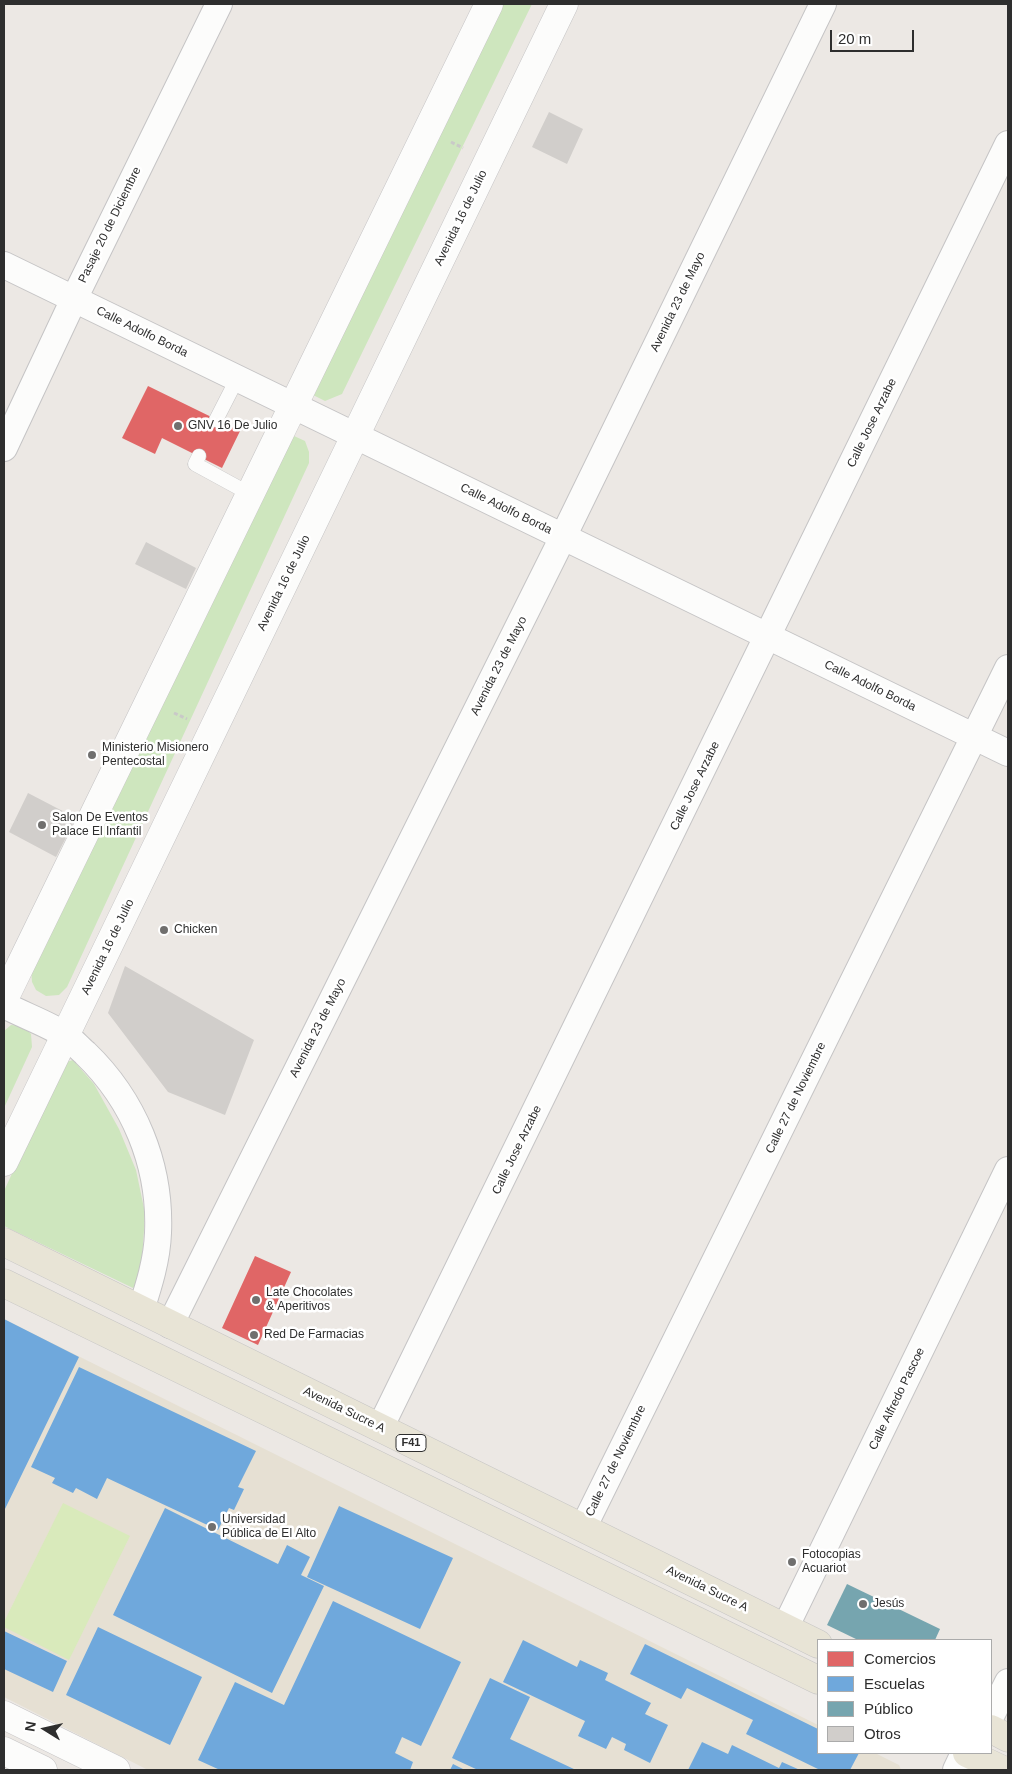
<!DOCTYPE html>
<html>
<head>
<meta charset="utf-8">
<style>
	body { margin:0 }
	#map { position:relative; width:1012px; height:1774px; overflow:hidden; background:#ece8e4; font-family:Arial,sans-serif }
	canvas { display:block }
	.frame { position:absolute; inset:0; border:5px solid #2e2e2e; pointer-events:none }
	.legend { position:absolute; left:817px; top:1639px; width:175px; height:115px; box-sizing:border-box; background:#fff; border:1px solid #ababab; margin:0; padding:6px 9px; list-style:none; font-size:15px; color:#2e2e2e }
	.legend li { display:flex; align-items:center; gap:10px; height:25px }
	.legend b { width:25px; border:1px solid #ababab }
	.north { position:absolute; left:20px; top:1704px; width:50px; height:50px; -webkit-text-stroke:4px #fff; paint-order:stroke; rotate:280deg; font-size:14px; font-weight:700; line-height:20px; text-align:center; color:#2e2e2e }
	.north::after { content:''; display:block; margin:auto; width:18px; height:22px; background:#2e2e2e; clip-path:polygon(50% 0,100% 100%,50% 72%,0 100%) }
	.scale { position:absolute; left:830px; top:30px; width:84px; height:22px; box-sizing:border-box; border:2px solid #2e2e2e; border-top:0; padding-left:6px; font-size:15px; line-height:18px; white-space:nowrap; color:#2e2e2e; -webkit-text-stroke:4px #fff; paint-order:stroke }
</style>
</head>
<body>
<div id="map">
<canvas width="1012" height="1774"></canvas>
<div class="frame"></div>
<ul class="legend">
<li><b style="height:14px;background:#e06666"></b>Comercios</li>
<li><b style="height:14px;background:#6fa8dc"></b>Escuelas</li>
<li><b style="height:14px;background:#76a5af"></b>Público</li>
<li><b style="height:14px;background:#d1cecb"></b>Otros</li>
</ul>
<div class="north">N</div>
<div class="scale">20 m</div>
</div>
<script>
const ctx = document.querySelector('canvas').getContext('2d');
ctx.lineJoin = 'round';
function paint(path, color) {
  ctx.fillStyle = color;
  ctx.fill(path, 'evenodd');
}
function stroke(path, color, width, dash) {
  ctx.strokeStyle = color;
  ctx.lineWidth = width;
  ctx.lineCap = dash ? 'butt' : 'round';
  ctx.setLineDash(dash || []);
  ctx.stroke(path);
}
function label(font, color, halo, rows, align = 'center') {
  ctx.font = font + ' Arial,sans-serif';
  ctx.lineWidth = 5;
  ctx.setLineDash([]);
  ctx.textBaseline = 'middle';
  ctx.strokeStyle = halo;
  ctx.fillStyle = color;
  for (const [text, x, y, turn = 0] of rows) {
    ctx.save();
    ctx.translate(x, y);
    ctx.rotate((+turn || 0) * Math.PI / 180);
    ctx.textAlign = isNaN(turn) ? turn : align;
    if (halo) ctx.strokeText(text, 0, 0);
    ctx.fillText(text, 0, 0);
    ctx.restore();
  }
}
paint(new Path2D(`
	M4,1319L818,1725V1753H875L899,1765L901,1770H148L4,1697Z`), '#e6e0d3');
paint(new Path2D(`
	M494,4H532L342,394L325,401L313,395Z
	M294,436L305,441L309,452V463L67,987L59,995L46,996L36,990L32,982L31,968L282,441Z
	M11,1025L23,1026L31,1034L32,1047L4,1108V1031Z
	M73,1060L94,1084L119,1129L136,1170L145,1213L141,1279L133,1288L4,1226V1191L63,1063Z`), '#cee6be');
paint(new Path2D(`
	M63,1503L130,1536L69,1660L4,1627V1622Z`), '#d9eabb');
paint(new Path2D(`
	M148,386L240,431L222,468L162,438L155,454L122,438Z
	M255,1256L291,1272L258,1345L222,1328Z`), '#e06666');
paint(new Path2D(`
	M4,1319L79,1357L4,1511Z
	M79,1367L256,1451L238,1487L244,1489L234,1510L229,1508L218,1530L107,1478L97,1499L76,1488L73,1493L52,1483L55,1478L31,1467Z
	M339,1506L453,1558L420,1629L307,1577Z
	M165,1508L278,1564L287,1545L310,1557L301,1575L324,1586L272,1693L113,1615Z
	M333,1601L461,1662L421,1746L402,1737L395,1753L413,1762L410,1770H220L198,1760L235,1682L284,1705Z
	M98,1627L202,1677L170,1745L66,1695Z
	M4,1631L67,1661L53,1692L4,1669Z
	M523,1640L577,1667L580,1660L608,1673L605,1680L651,1703L645,1714L668,1725L650,1763L624,1750L626,1744L612,1737L606,1749L578,1736L585,1721L503,1682Z
	M645,1644L818,1729V1753H859L850,1770H820L746,1734L753,1720L687,1688L681,1699L630,1674Z
	M490,1678L530,1697L510,1739L576,1770H478L452,1758Z
	M702,1742L728,1754L732,1745L779,1768L782,1762L800,1770H688Z
	M453,1764L465,1770H450Z`), '#6fa8dc');
paint(new Path2D(`
	M847,1584L940,1629L935,1640H858L827,1625Z`), '#76a5af');
paint(new Path2D(`
	M549,112L583,129L567,164L532,147Z
	M146,542L196,568L186,589L135,564Z
	M28,793L76,818L56,857L9,832Z
	M125,966L254,1040L225,1115L168,1092L108,1013Z`), '#d1cecb');
const lane = new Path2D(`
	M216,420L237,379
	M199,456L195,464L250,494`);
const street = new Path2D(`
	M4,265L1008,753
	M4,448L74,299L219,4
	M4,1005C23,1015 48,1024 65,1035C72,1040 78,1047 85,1053C134,1100 161,1165 158,1233C157,1260 149,1285 141,1310
	M170,1325L563,537L823,4
	M380,1428L1008,144
	M583,1528L1008,668
	M785,1628L1008,1170
	M991,1716L1008,1682
	M956,1770L964,1753`);
const secondary = new Path2D(`
	M4,999L489,4
	M4,1162L564,4
	M4,1715L116,1770
	M4,1751L43,1770`);
const primary = new Path2D(`
	M4,1242L818,1644
	M4,1283L818,1680
	M991,1729L1008,1738
	M967,1753L1003,1770`);
stroke(lane, '#c5c4c5', 15);
stroke(street, '#c5c4c5', 28);
stroke(secondary, '#c5c4c5', 29);
stroke(primary, '#c6c5c4', 29);
stroke(new Path2D(`
	M451,142L463,148
	M174,713L187,719`), '#c9c9c8', 3, [4, 2.5]);
stroke(lane, '#fcfcfb', 14);
stroke(street, '#fcfcfb', 26);
stroke(secondary, '#fcfcfb', 28);
stroke(primary, '#e8e4d6', 28);
for (const [x, y, r, color] of [
	[178,426,5,"#706f6e"],
	[92,755,5,"#706f6e"],
	[42,825,5,"#706f6e"],
	[164,930,5,"#706f6e"],
	[256,1300,5,"#706f6e"],
	[254,1335,5,"#706f6e"],
	[212,1527,5,"#706f6e"],
	[792,1562,5,"#706f6e"],
	[863,1604,5,"#706f6e"]
]) {
  const dot = new Path2D();
  dot.arc(x, y, r, 0, 2 * Math.PI);
  ctx.fillStyle = color;
  ctx.fill(dot);
  stroke(dot, '#fff', 2);
}
for (const [x, y, w] of [
	[411,1443,30]
]) {
  const box = new Path2D();
  box.roundRect(x - w / 2, y - 8.5, w, 17, 4);
  ctx.fillStyle = '#fff';
  ctx.fill(box);
  stroke(box, '#2e2e2e', 1);
}
label('bold 11px', '#2e2e2e', null, [
	["F41",411,1443]
]);
label('12px', '#2e2e2e', '#fff', [
	["Avenida 16 de Julio",461,218,-64],
	["Pasaje 20 de Diciembre",110,225,-64],
	["Avenida 23 de Mayo",678,302,-64],
	["Calle Adolfo Borda",142,332,26],
	["Calle Jose Arzabe",872,423,-64],
	["Calle Adolfo Borda",506,509,26],
	["Avenida 16 de Julio",284,583,-64],
	["Avenida 23 de Mayo",499,666,-63],
	["Calle Adolfo Borda",870,686,26],
	["Calle Jose Arzabe",695,786,-64],
	["Avenida 16 de Julio",108,947,-64],
	["Avenida 23 de Mayo",318,1028,-63],
	["Calle 27 de Noviembre",796,1098,-64],
	["Calle Jose Arzabe",517,1150,-64],
	["Calle Alfredo Pascoe",897,1399,-64],
	["Avenida Sucre A",344,1410,26],
	["Calle 27 de Noviembre",616,1461,-64],
	["Avenida Sucre A",707,1589,26]
]);
label('12px', '#2e2e2e', '#fff', [
	["GNV 16 De Julio",188,426],
	["Ministerio Misionero",102,748],
	["Pentecostal",102,762],
	["Salon De Eventos",52,818],
	["Palace El Infantil",52,832],
	["Chicken",174,930],
	["Late Chocolates",266,1293],
	["& Aperitivos",266,1307],
	["Red De Farmacias",264,1335],
	["Universidad",222,1520],
	["Pública de El Alto",222,1534],
	["Fotocopias",802,1555],
	["Acuariot",802,1569],
	["Jesús",873,1604]
], 'left');
</script>
</body>
</html>
